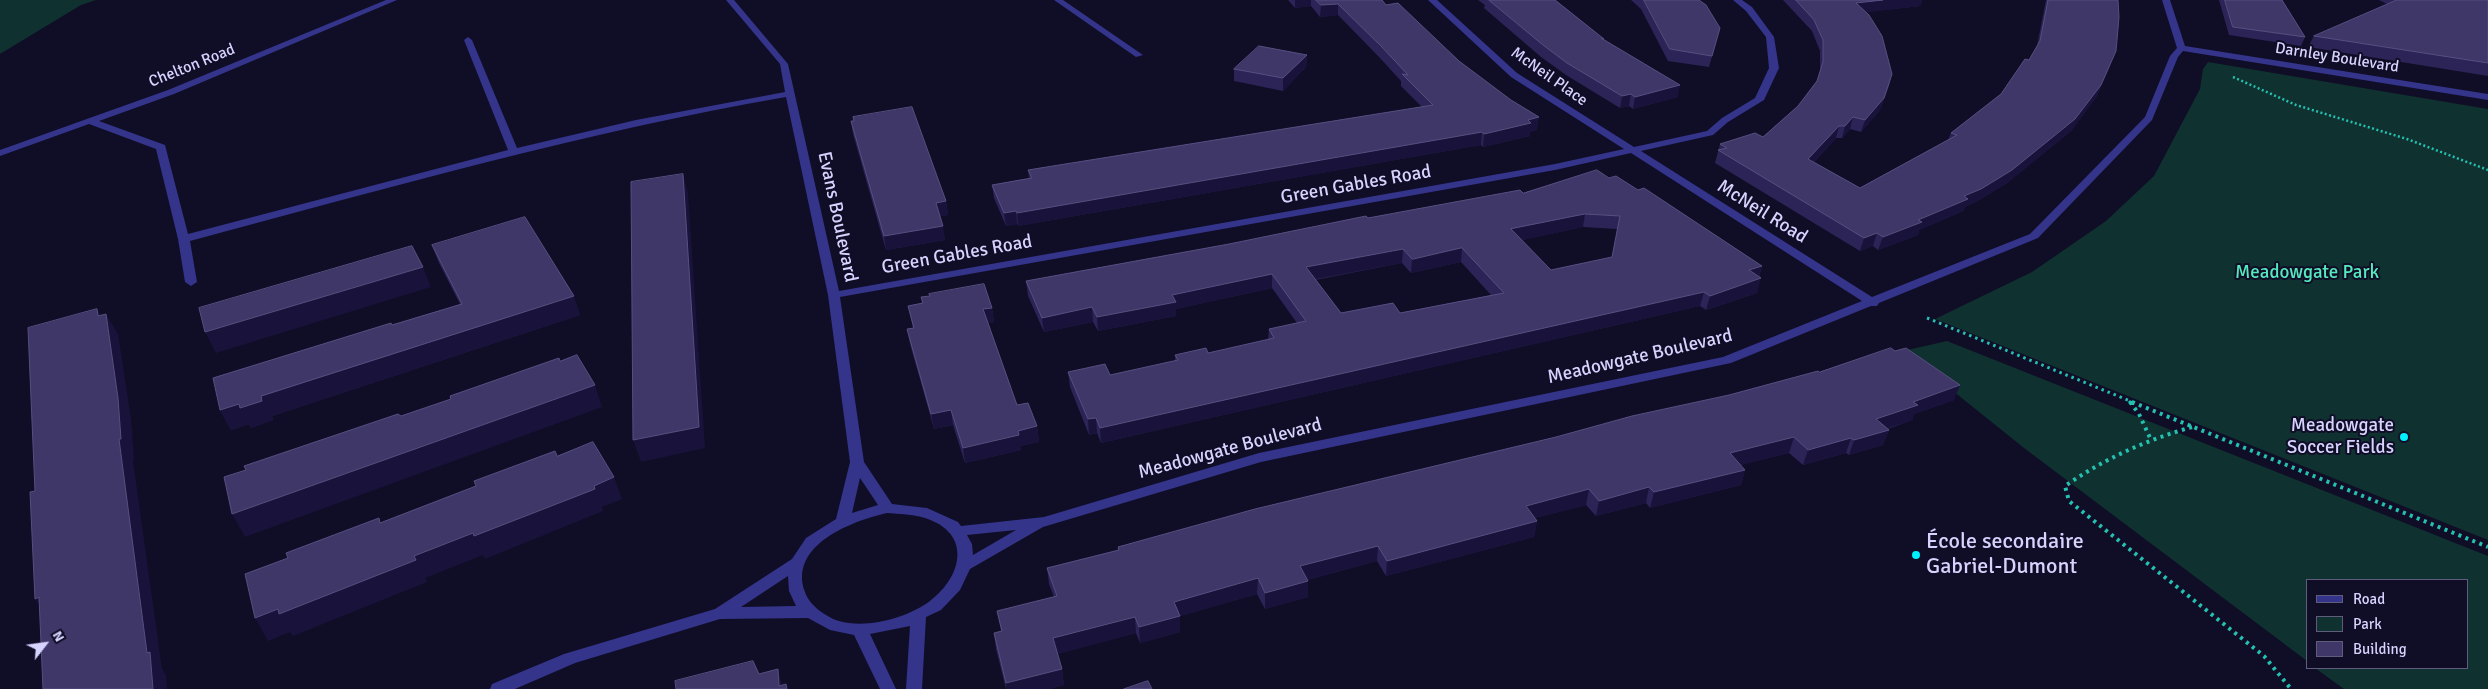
<!DOCTYPE html>
<html>
<head>
<meta charset="utf-8">
<style>
	body { margin:0 }
	#map { position:relative; width:2488px; height:689px; overflow:hidden; background:#100d27; font-family:Signika,sans-serif }
	canvas { display:block }
	.legend { position:absolute; left:2306px; top:579px; width:162px; height:90px; box-sizing:border-box; background:#100d27; border:1px solid #5f5c7d; margin:0; padding:6px 9px; list-style:none; font-size:15px; color:#d6d3ff }
	.legend li { display:flex; align-items:center; gap:10px; height:25px }
	.legend b { width:25px; border:1px solid #5f5c7d }
	.north { position:absolute; left:20px; top:619px; width:50px; height:50px; -webkit-text-stroke:4px #100d27; paint-order:stroke; rotate:60deg; font-size:14px; font-weight:700; line-height:20px; text-align:center; color:#d6d3ff }
	.north::after { content:''; display:block; margin:auto; width:18px; height:22px; background:#d6d3ff; clip-path:polygon(50% 0,100% 100%,50% 72%,0 100%) }
</style>
</head>
<body>
<div id="map">
<canvas width="2488" height="689"></canvas>
<ul class="legend">
<li><b style="height:6px;background:#34348a"></b>Road</li>
<li><b style="height:14px;background:#0f312f"></b>Park</li>
<li><b style="height:14px;background:#3e3768"></b>Building</li>
</ul>
<div class="north">N</div>
</div>
<script>
const ctx = document.querySelector('canvas').getContext('2d');
ctx.lineJoin = 'round';
function paint(path, color) {
  ctx.fillStyle = color;
  ctx.fill(path, 'evenodd');
}
function stroke(path, color, width, dash) {
  ctx.strokeStyle = color;
  ctx.lineWidth = width;
  ctx.lineCap = dash ? 'butt' : 'round';
  ctx.setLineDash(dash || []);
  ctx.stroke(path);
}
function label(font, color, halo, rows, align = 'center') {
  ctx.font = font + ' Signika,sans-serif';
  ctx.lineWidth = 4;
  ctx.setLineDash([]);
  ctx.textBaseline = 'middle';
  ctx.strokeStyle = halo;
  ctx.fillStyle = color;
  for (const [text, x, y, turn = 0] of rows) {
    ctx.save();
    ctx.translate(x, y);
    ctx.rotate((+turn || 0) * Math.PI / 180);
    ctx.textAlign = isNaN(turn) ? turn : align;
    if (halo) ctx.strokeText(text, 0, 0);
    ctx.fillText(text, 0, 0);
    ctx.restore();
  }
}
paint(new Path2D(`
	M0,0H96L81,5L0,54Z
	M2208,62L2488,109V540L1935,319L2032,272L2106,221L2154,176L2200,89L2203,69Z
	M1947,341L2488,556V689H2344L2315,668H2467V580H2307V661L2024,448L1903,351Z`), '#0f312f');
stroke(new Path2D(`
	M2233,77L2296,105L2407,139L2488,170`), '#24c1b1', 2.5, [2, 2.5]);
stroke(new Path2D(`
	M1927,318L2135,403
	M2129,401L2131,403`), '#24c1b1', 3, [2.5, 4]);
stroke(new Path2D(`
	M2130,402L2139,414L2151,440
	M2132,402L2488,547
	M2192,427C2146,440 2104,459 2065,486L2069,501L2264,656L2291,689`), '#24c1b1', 4, [3, 4.5]);
paint(new Path2D(`
	M386,0H397L174,94L99,121L165,145L188,234L508,150L464,40L468,37L472,40L517,148L636,120L785,92L780,64L726,0H734L788,64L839,291L1555,164L1624,149L1511,77L1428,0H1437L1517,73L1634,147L1707,131L1722,118L1755,98L1769,68L1766,37L1746,11L1733,0H1742L1752,7L1774,37L1779,68L1764,100L1728,122L1713,135L1641,151L1872,297L2030,234L2145,117L2170,56L2177,48L2162,0H2170L2185,46L2488,94V100L2183,51L2178,57L2152,120L2038,238L1879,303L1877,306H1871L1731,363L1261,462L1043,527L970,569L960,590L941,610L926,617L922,689H906L910,626L870,634L896,689H880L854,635L830,630L808,618L720,619L575,663L515,689H490L492,684L564,654L715,609L792,559L806,538L836,519L850,462L828,295L786,97C584,132 388,188 190,241L197,282L191,286L185,282L178,239L156,149L89,124L0,156V150L168,90ZM1631,153L1862,301L1723,357L1259,453L1044,517L961,526L958,522L927,508L892,504L864,462L840,297L1555,170ZM860,478L878,505L852,513ZM887,513C899,514 913,514 925,518C972,533 963,576 930,601C907,618 867,629 839,621C826,617 809,605 805,592C788,545 852,521 887,513ZM1016,530L973,555L972,544L967,535ZM788,576L789,591L796,606L741,607Z
	M1054,0H1063L1143,55L1136,57Z`), '#34348a');
paint(new Path2D(`
	M1288,0H1382L1386,5L1459,61L1537,130L1530,132V136L1483,147L1481,145L1018,226L1017,224L1006,226L994,198L992,185L1029,178L1028,170L1422,107L1401,86V81L1380,58L1338,15L1320,17L1311,6L1295,8Z
	M1478,0H1555L1604,39V40L1678,97L1633,109L1629,106L1620,108L1566,75L1541,57L1484,8L1485,5Z
	M1631,0H1699L1720,28L1709,67L1668,61L1641,9Z
	M1783,0H1922L1920,6L1866,12L1892,74L1889,86L1880,110L1861,132L1850,129L1842,138H1836L1814,162L1860,188L1948,140L1951,133L2001,94L2029,60L2037,46L2046,0H2118L2111,63L2097,96L2071,131L2007,183L1976,202L1965,207L1963,211L1919,230L1918,235L1878,250L1873,246L1860,251L1715,163L1720,144L1763,137L1798,106L1817,81L1820,72V51L1812,31Z
	M2219,0H2282L2305,37L2301,46L2229,35Z
	M2379,0H2488V76L2308,47L2314,36L2387,4Z
	M1307,55L1306,67L1283,91L1234,81V69Z
	M853,117L946,201L948,215L940,216L945,240L886,250L853,134L851,121H854Z
	M1609,178L1762,266L1759,277L1757,293L1706,310L1700,306L1101,443L1097,433L1089,435L1070,387L1068,372L1110,375L1175,361V355L1208,353L1268,340L1269,329L1297,323L1272,288L1176,309V316L1098,331L1093,322L1044,332L1028,296L1026,281L1229,244L1368,218L1523,193ZM1583,227L1617,229L1612,257L1551,270L1522,240ZM1461,262L1491,295L1400,313H1341L1315,280L1402,263L1411,273Z
	M432,245L580,315L272,416L273,420L251,428L249,424L231,430L220,410L392,325L460,304L439,263Z
	M921,297L992,308L994,322L988,323L1017,405L1037,426L1039,442L1020,446L1021,450L965,463L953,425L934,429L910,344L907,329L913,328L908,306L922,303Z
	M1819,372L1954,400L1914,414L1912,420L1888,429L1889,430L1883,445L1849,455L1846,453L1803,465L1789,453L1740,465L1745,470L1741,485L1650,508L1646,503L1596,516L1586,505L1535,518L1537,521L1534,537L1386,576L1377,561L1307,580L1308,581V597L1265,609L1257,594L1180,616V632L1140,643L1136,633L1057,654L1062,669L1064,685L1048,689H1006L996,649L994,633L1001,631L997,611L1054,597L1049,584L1047,568L1118,550V547L1729,395Z`), '#2c2456');
paint(new Path2D(`
	M1295,0H1311V6L1295,8Z
	M1883,0H1922L1920,6L1853,14L1856,3Z
	M1338,4V15L1320,17L1321,5Z
	M2116,51L2097,96L2071,131L2007,183L1976,202L1965,207L1963,211L1919,230L1918,235L1878,250L1883,237L1918,220L1964,196Z
	M1307,55L1306,67L1283,91V78Z
	M1892,74L1880,110L1861,132L1865,120Z
	M1680,85L1678,97L1633,109L1635,97Z
	M1631,94L1629,106L1620,108L1622,96Z
	M1539,117L1537,130L1530,132V136L1483,147L1484,134L1528,120Z
	M1853,117L1850,129L1842,138L1845,126Z
	M1839,126L1836,138L1805,171L1808,159Z
	M1482,132L1481,145L1018,226L1017,213Z
	M683,174L688,193L705,448L641,462L633,440Z
	M946,201L948,215L938,217L936,203Z
	M1016,211L1017,224L1006,226L1004,213Z
	M1585,214L1583,227L1509,243L1511,229Z
	M943,226L945,240L886,250L884,236Z
	M1877,233L1873,246L1860,251L1864,238Z
	M1462,248L1461,262L1411,273L1412,259Z
	M1403,249L1402,263L1305,281L1306,267Z
	M1762,266L1758,279L1761,278L1757,293L1706,310L1710,296L1749,270Z
	M423,267L431,287L216,353L205,332Z
	M1272,274V288L1176,309V316L1098,331L1097,317L1172,295Z
	M1704,292L1700,306L1101,443L1100,428Z
	M574,296L580,315L272,416L273,420L251,428L249,424L231,430L220,410Z
	M1092,307L1093,322L1044,332L1042,318Z
	M992,308L994,322L985,324L983,309Z
	M97,309L107,326L106,314L118,334L131,419L134,460L133,461L162,669L166,675L167,689H153L147,653Z
	M595,385L602,407L245,537L232,514Z
	M1960,385L1954,400L1914,414L1912,420L1871,434L1876,419L1913,402Z
	M951,410L953,425L934,429L931,414Z
	M1096,418L1097,433L1089,435L1088,419Z
	M1037,426L1039,442L1020,446L1021,450L965,463L963,448L1018,431Z
	M1889,430L1883,445L1849,455L1854,440Z
	M1794,437L1789,453L1725,469L1730,453Z
	M1851,438L1846,453L1803,465L1808,450Z
	M1745,470L1741,485L1650,508L1654,492Z
	M614,477L622,499L602,507L603,511L485,559L474,536Z
	M1649,487L1646,503L1596,516L1599,501Z
	M1589,489L1586,505L1523,521L1526,506Z
	M1537,521L1534,537L1386,576L1387,561Z
	M473,533L483,555L425,578L427,582L293,636L290,632L268,641L255,618Z
	M1378,546L1377,561L1299,582L1300,566Z
	M1258,578L1257,594L1180,616V632L1140,643L1139,627L1174,602Z
	M1308,581V597L1265,609V593Z
	M39,597L52,621L35,599Z
	M1135,617L1136,633L1055,655L1053,638Z
	M778,669L782,685L779,686Z
	M1062,669L1064,685L1048,689H1006V683Z`), '#19133b');
const building = new Path2D(`
	M1316,0H1382L1386,5L1398,3L1459,61L1511,100L1539,117L1528,120L1531,123L1484,134L1482,132L1017,213L1016,211L1004,213L992,185L1032,178L1028,170L1433,105L1402,74L1408,75L1381,46L1338,4L1321,5Z
	M1489,0H1555L1604,39L1601,38L1680,85L1635,97L1631,94L1622,96L1567,63L1543,45Z
	M1644,0H1699L1706,5L1720,28L1712,56L1670,49Z
	M1796,0H1883L1856,3L1869,15L1882,36L1892,74L1884,98L1865,120L1853,117L1845,126H1839L1808,159L1860,188L1957,135L1951,133L2001,94L2025,59L2029,60L2040,41L2048,0H2118L2119,17L2116,51L2101,85L2075,119L2012,170L1981,189L1964,196L1968,199L1918,220L1922,222L1883,237L1877,233L1864,238L1718,150L1727,148L1720,144L1755,133L1763,137L1798,106L1817,81L1823,62V40L1814,20Z
	M2225,0H2282L2305,37L2233,27Z
	M2397,0H2488V63L2314,36Z
	M1259,46L1307,55L1283,78L1234,69Z
	M912,107L946,201L936,203L943,226L884,236L851,121H854L853,117Z
	M1597,170L1609,178L1616,176L1638,190L1644,188L1762,266L1749,270L1761,278L1710,296L1704,292L1100,428L1096,418L1088,419L1068,372L1105,364L1110,375L1178,360L1175,355L1206,348L1208,353L1274,338L1269,329L1306,321L1272,274L1172,295L1176,302L1097,317L1092,307L1042,318L1026,281L1229,244L1366,216L1368,218L1520,190L1523,193ZM1585,214L1620,216L1612,257L1551,270L1511,229ZM1462,248L1504,293L1400,313L1393,303L1341,313L1306,267L1403,249L1412,259Z
	M683,174L699,427L633,440L631,182Z
	M525,217L574,296L261,396L262,401L240,408L239,404L220,410L213,378L391,323L392,325L462,304L432,245Z
	M412,246L423,267L205,332L199,308Z
	M984,284L992,308L983,309L1017,405L1028,403L1037,426L1018,431L1019,435L963,448L951,410L931,414L907,329L914,328L908,306L923,303L921,297L930,296L929,294Z
	M97,309L98,316L106,314L118,398L121,439H119L147,653L150,652L153,689H43L39,597L35,599L30,492L35,491L28,328Z
	M1891,348L1895,351L1906,348L1960,385L1913,402L1918,405L1876,419L1889,430L1854,440L1851,438L1808,450L1794,437L1730,453L1745,470L1654,492L1649,487L1599,501L1589,489L1526,506L1537,521L1387,561L1378,546L1300,566L1308,581L1265,593L1258,578L1174,602L1180,616L1139,627L1135,617L1053,638L1062,669L1006,683L994,633L1002,631L997,611L1057,596L1047,568L1119,550L1118,547L1255,509L1556,437L1632,416L1729,395L1818,371L1819,372Z
	M577,355L595,385L232,514L224,477L246,470L244,466L398,414L401,416L451,399L450,396L559,358L560,361Z
	M593,442L614,477L594,486L595,489L474,536L473,533L414,556L416,560L279,614L278,609L255,618L245,574L288,558L286,553L379,518L380,523L476,486L474,481L555,451L557,456Z
	M753,661L759,674L778,669L779,686L786,684L787,689H676L675,681Z
	M1148,681L1152,689H1124Z`);
paint(building, '#3e3768');
stroke(building, '#564f80', 1);
for (const [x, y, r, color] of [
	[2404,437,5,"#00effe"],
	[1916,555,5,"#00effe"]
]) {
  const dot = new Path2D();
  dot.arc(x, y, r, 0, 2 * Math.PI);
  ctx.fillStyle = color;
  ctx.fill(dot);
  stroke(dot, '#100d27', 2);
}
label('16px', '#d6d3ff', '#100d27', [
	["Darnley Boulevard",2337,58,9],
	["Chelton Road",192,66,-22],
	["McNeil Place",1549,77,35]
]);
label('19px', '#d6d3ff', '#100d27', [
	["Green Gables Road",1356,185,-10],
	["McNeil Road",1762,212,32],
	["Evans Boulevard",837,217,78],
	["Green Gables Road",957,255,-10],
	["Meadowgate Boulevard",1640,357,-13],
	["Meadowgate Boulevard",1230,449,-15]
]);
label('19px', '#54eabe', '#100d27', [
	["Meadowgate Park",2307,273]
]);
label('19px', '#d6d3ff', '#100d27', [
	["Meadowgate",2394,426],
	["Soccer Fields",2394,448]
], 'right');
label('22px', '#d6d3ff', '#100d27', [
	["École secondaire",1926,542],
	["Gabriel-Dumont",1926,567]
], 'left');
</script>
</body>
</html>
